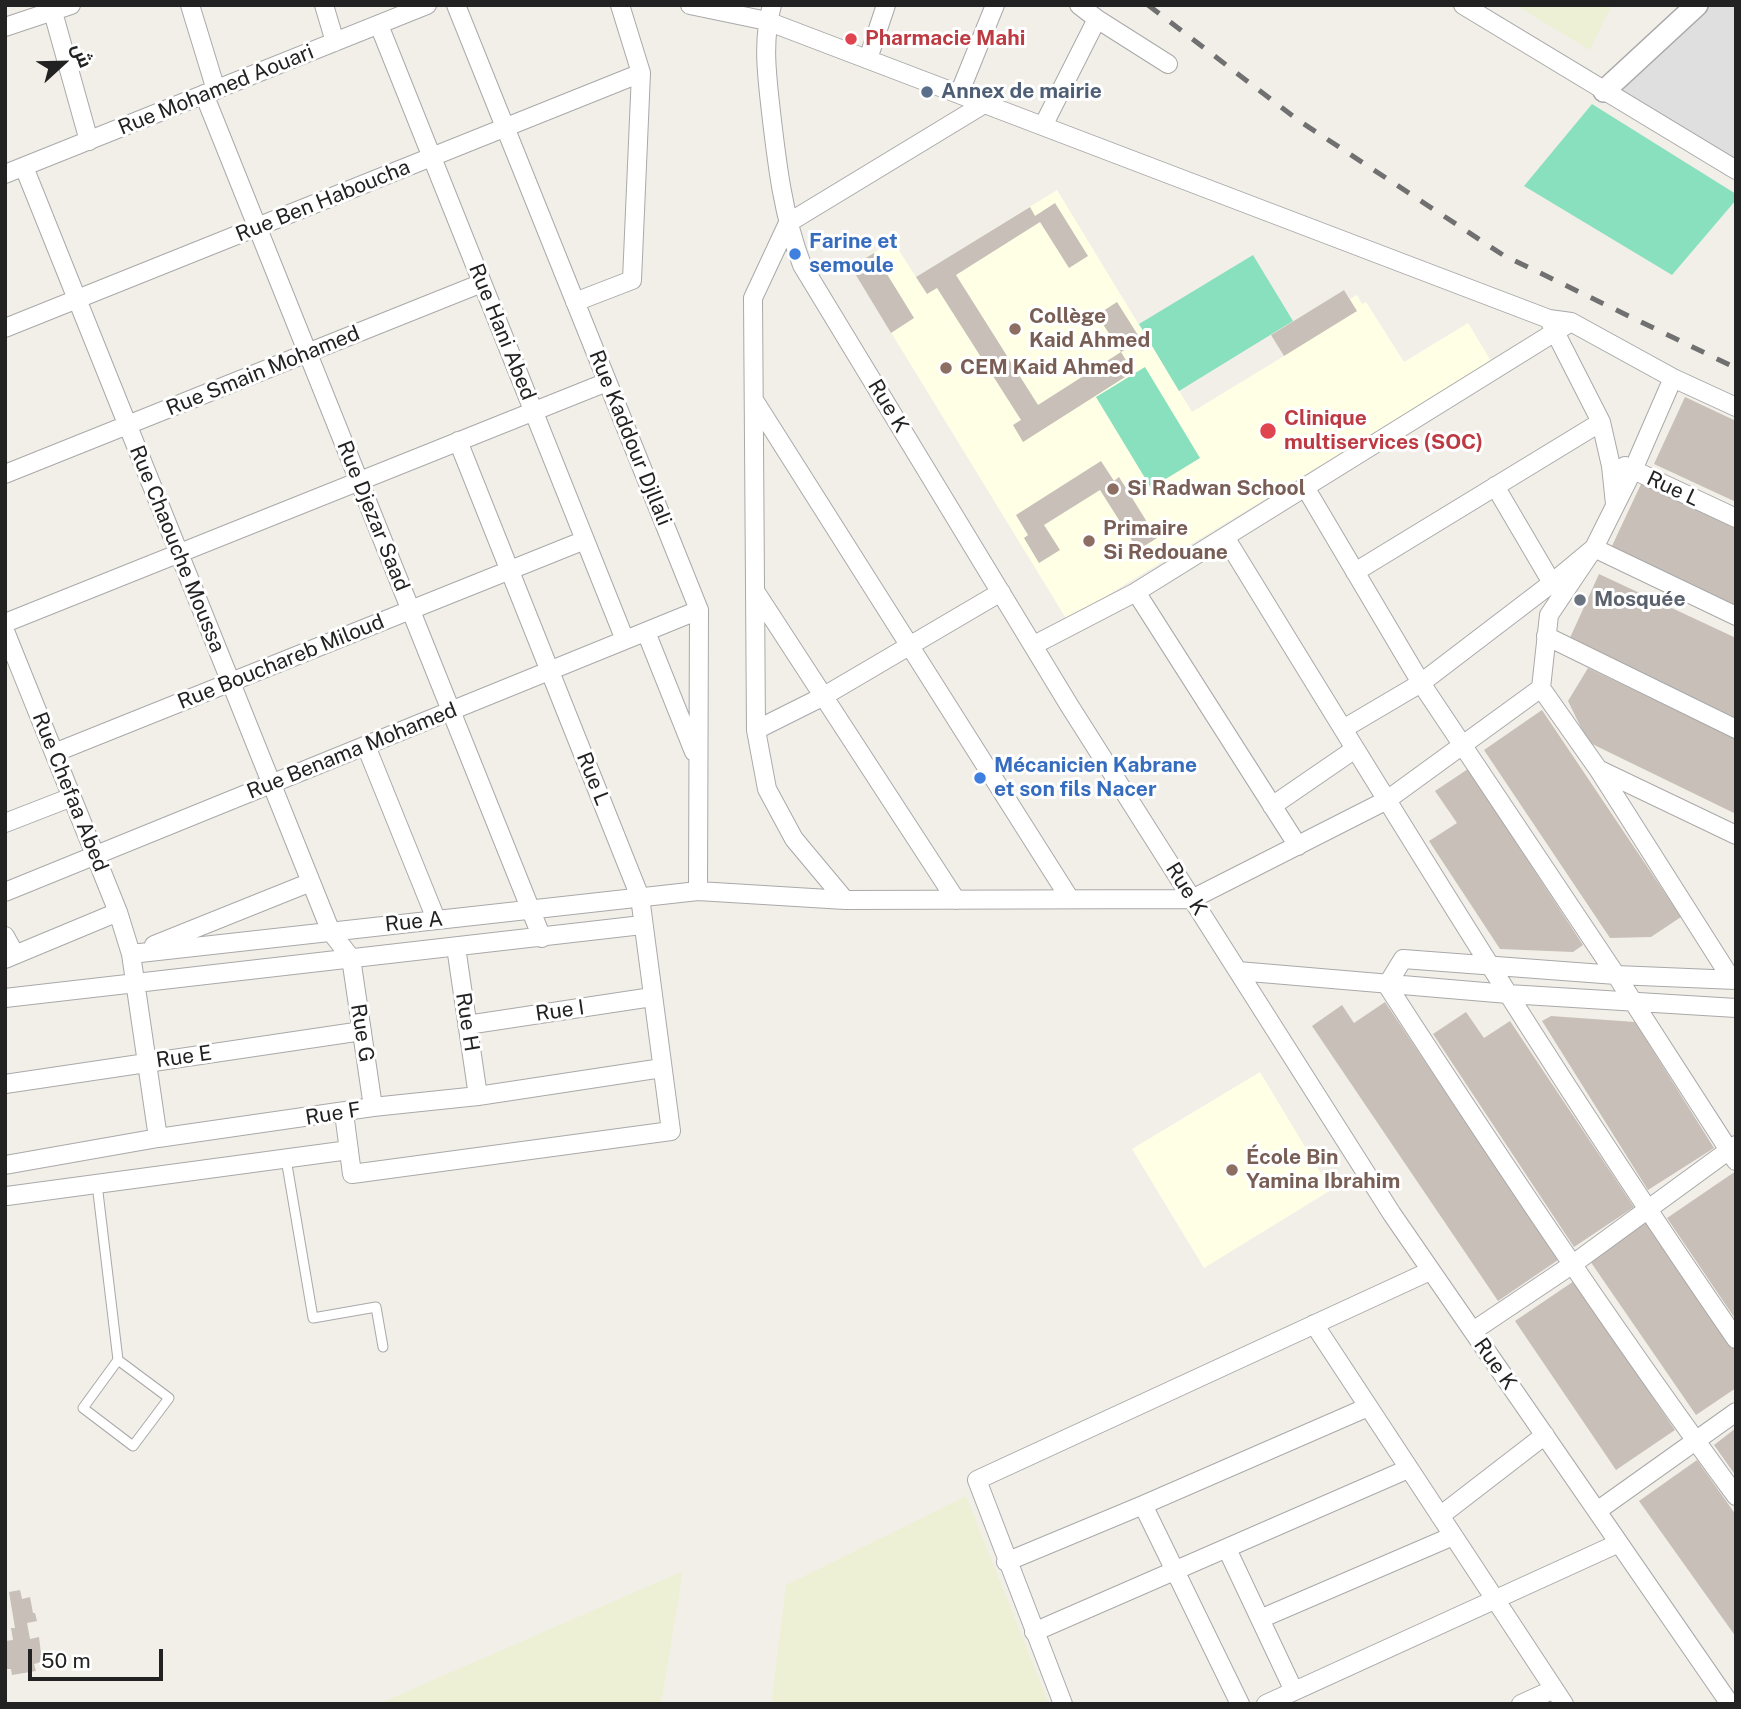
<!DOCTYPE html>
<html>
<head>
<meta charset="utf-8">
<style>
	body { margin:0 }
	#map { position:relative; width:1741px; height:1709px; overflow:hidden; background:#f2efe9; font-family:"Public Sans",Cairo,sans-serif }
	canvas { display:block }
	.frame { position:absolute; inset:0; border:7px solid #222; pointer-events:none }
	.north { position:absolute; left:28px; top:28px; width:70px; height:70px; -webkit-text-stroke:5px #fff; paint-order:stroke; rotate:68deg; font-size:19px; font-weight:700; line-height:28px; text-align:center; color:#222 }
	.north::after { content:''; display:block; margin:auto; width:24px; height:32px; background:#222; clip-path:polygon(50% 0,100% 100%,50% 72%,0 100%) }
	.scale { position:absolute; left:28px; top:1649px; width:135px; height:32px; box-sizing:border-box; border:4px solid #222; border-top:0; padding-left:9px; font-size:21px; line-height:24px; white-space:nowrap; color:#222; -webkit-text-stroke:5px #fff; paint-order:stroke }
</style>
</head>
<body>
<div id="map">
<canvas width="1741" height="1709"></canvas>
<div class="frame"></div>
<div class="north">ش</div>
<div class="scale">50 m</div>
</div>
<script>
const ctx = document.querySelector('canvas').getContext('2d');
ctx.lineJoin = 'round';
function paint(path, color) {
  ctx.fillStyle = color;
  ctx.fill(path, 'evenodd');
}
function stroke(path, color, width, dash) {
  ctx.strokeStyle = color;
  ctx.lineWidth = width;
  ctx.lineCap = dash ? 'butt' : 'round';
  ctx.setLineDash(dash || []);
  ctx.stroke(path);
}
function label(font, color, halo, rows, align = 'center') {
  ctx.font = font + ' "Public Sans",sans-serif';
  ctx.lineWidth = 6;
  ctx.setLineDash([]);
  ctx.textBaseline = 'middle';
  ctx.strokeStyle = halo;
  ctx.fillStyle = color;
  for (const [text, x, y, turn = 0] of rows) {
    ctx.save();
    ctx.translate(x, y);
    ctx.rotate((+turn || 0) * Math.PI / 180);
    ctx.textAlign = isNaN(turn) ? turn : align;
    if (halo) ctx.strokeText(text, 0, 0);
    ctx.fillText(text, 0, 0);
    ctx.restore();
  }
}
paint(new Path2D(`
	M1697,5H1736V170L1604,92Z`), '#e0dfdf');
paint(new Path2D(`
	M1057,190L1192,412L1284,356L1271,335L1344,290L1350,299L1357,295L1362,304L1366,302L1404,362L1468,323L1491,361L1067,620L851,267L893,241L916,277Z
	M1260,1072L1331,1190L1204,1268L1132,1149Z`), '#ffffe5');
paint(new Path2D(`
	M1515,5H1612L1590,50Z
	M966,1496L1049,1704H771L786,1585Z
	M683,1571L661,1704H378Z`), '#eef0d5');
paint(new Path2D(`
	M1592,104L1736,194V200L1672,275L1524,186Z
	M1253,255L1293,321L1179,391L1139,324Z
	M1145,367L1200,458L1151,488L1096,397Z`), '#88e0be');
paint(new Path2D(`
	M1055,203L1088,256L1069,268L1040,222L956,275L1038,405L1121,352L1097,315L1117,302L1141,340L1121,352L1133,372L1023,442L1013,425L1021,420L937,288L927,294L916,277L1030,207L1035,216Z
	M874,253L914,318L891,333L851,267Z
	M1344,290L1357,311L1284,356L1271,335Z
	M1685,397L1736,421V502L1654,464Z
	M1101,461L1114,481L1119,477L1157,538L1138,550L1100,490L1044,525L1060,550L1039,563L1024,538L1028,535L1016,515Z
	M1642,482L1736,526V607L1611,548Z
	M1599,574L1736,638V718L1569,640Z
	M1588,668L1736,739V814L1588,742L1568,701Z
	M1542,710L1681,917L1651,937L1610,938L1484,750Z
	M1468,769L1583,945L1573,952L1500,949L1429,841L1457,823L1435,791Z
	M1385,1002L1558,1260L1498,1301L1312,1026L1342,1005L1354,1023Z
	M1466,1012L1484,1038L1510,1021L1634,1207L1574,1247L1433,1034Z
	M1551,1016L1635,1022L1714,1148L1648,1190L1542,1021Z
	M1736,1171V1320L1667,1218Z
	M1648,1221L1736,1349V1388L1696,1415L1590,1261Z
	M1574,1281L1675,1430L1616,1470L1515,1321Z
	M1736,1428V1476L1714,1445Z
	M1697,1460L1736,1515V1637L1639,1501Z
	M20,1590L22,1599L30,1597L33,1613H35L37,1621L27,1623L30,1639L39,1637L42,1662L34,1664L36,1671L12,1675L11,1669H5V1641L13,1640L11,1628H15L9,1592Z`), '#c7bfb8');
const service = new Path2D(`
	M286,1159L313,1318L376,1307L383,1347
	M97,1184L118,1360L169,1398L133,1446L83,1408L118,1360`);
const minor = new Path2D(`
	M51,5L89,141
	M190,5L216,90
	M324,5L335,42
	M456,5L699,610L698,891
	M690,5L767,21L1549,319L1571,322L1673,378L1736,407
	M772,5C762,41 767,76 771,112C777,164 783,216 802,265L1069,705L1392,1214L1730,1704
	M1079,5L1097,19L1168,64
	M1463,5L1736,170
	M379,25L625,640
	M5,27L71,5
	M868,59L886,5
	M204,94L542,938
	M959,94L995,5
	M984,104L788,223L753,298L756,730L767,789L794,839L845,900L1192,899L1387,800L1541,688L1549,615L1594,548L1633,470L1673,378
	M1043,126L1097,19
	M24,167L331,932L351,958L373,1107
	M5,174L427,5
	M575,302L632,280L641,73L620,5
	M1550,322L1601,422L1611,466L1615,504
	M5,328L641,73
	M754,400L1070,899
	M1625,466L1736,518
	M5,474L482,283
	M1495,486L1552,583
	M1305,487L1421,683L1616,975L1736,1161
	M1225,537C1391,807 1555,1078 1736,1339
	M1355,572L1601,422
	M755,591L956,900
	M1136,592L1298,846
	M5,623L607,382
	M5,631L118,912L131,954L158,1138
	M646,632L694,752
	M1546,636L1736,729
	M1034,645L1136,592L1571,322
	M1541,688L1598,769L1732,980
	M1343,729L1421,683L1552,583L1594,548L1736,616
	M756,730L824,696L1001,592
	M366,746L436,919
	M54,753L585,540
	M1598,769L1736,835
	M1272,806L1355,749
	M5,823L72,797
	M5,892L699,610
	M5,936L15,954
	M154,945L311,882
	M456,947L478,1096
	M131,954L698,891L845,900
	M5,959L118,912
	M1238,971L1508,994L1736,1008
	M1736,980L1616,975L1403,959L1387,985C1499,1158 1614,1330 1736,1496
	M5,998L642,925
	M467,1025L652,997
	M5,1084L362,1031
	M344,1113L352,1174L671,1131L640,897L458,441
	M5,1165L158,1138L373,1107L478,1096L662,1068
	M7,1196L349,1150
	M1314,1324L1564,1704
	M1473,1331L1573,1264L1736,1145
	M1143,1505L1240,1704
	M1597,1511L1736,1412
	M1440,1516L1545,1435
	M1227,1549L1294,1691
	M1006,1562L1143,1505L1368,1407
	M1260,1619L1453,1536
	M1034,1632L1408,1469
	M1063,1704L977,1480L1430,1271
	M1266,1704L1619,1543
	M1521,1704L1554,1689`);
const tertiary = new Path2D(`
	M1604,91L1697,5`);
stroke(service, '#a9a9a9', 11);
stroke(minor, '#a9a9a9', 20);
stroke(tertiary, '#a9a9a9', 24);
stroke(service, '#fff', 9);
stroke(minor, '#fff', 18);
stroke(tertiary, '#fff', 21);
stroke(new Path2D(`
	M1148,5L1298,120L1503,255L1736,368`), '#707070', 5, [14, 14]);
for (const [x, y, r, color] of [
	[851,39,7,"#e0444e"],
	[927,92,7,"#5c6f8a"],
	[795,254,7,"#3f7fe0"],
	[1015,329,7,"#8d6e63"],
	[946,368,7,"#8d6e63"],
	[1268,431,9,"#e0444e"],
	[1113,489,7,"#8d6e63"],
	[1089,541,7,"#8d6e63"],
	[1580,600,7,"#6b7280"],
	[980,778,7,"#3f7fe0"],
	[1232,1170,7,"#8d6e63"]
]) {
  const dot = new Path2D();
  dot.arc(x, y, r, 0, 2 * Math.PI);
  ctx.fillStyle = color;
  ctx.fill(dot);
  stroke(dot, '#fff', 2.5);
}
label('bold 21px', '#be3a42', '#fff', [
	["Pharmacie Mahi",865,39],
	["Clinique",1284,419],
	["multiservices (SOC)",1284,443]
], 'left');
label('21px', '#222', '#fff', [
	["Rue Mohamed Aouari",216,90,-22],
	["Rue Ben Haboucha",323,201,-22],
	["Rue Hani Abed",502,332,68],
	["Rue Smain Mohamed",263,371,-22],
	["Rue K",888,406,59],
	["Rue Kaddour Djllali",630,438,68],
	["Rue L",1673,489,25],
	["Rue Djezar Saad",373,516,68],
	["Rue Chaouche Moussa",177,549,68],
	["Rue Bouchareb Miloud",281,662,-22],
	["Rue Benama Mohamed",352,751,-22],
	["Rue L",593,779,68],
	["Rue Chefaa Abed",70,792,68],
	["Rue K",1186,889,58],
	["Rue A",414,922,-6],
	["Rue I",560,1011,-8],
	["Rue H",467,1022,81],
	["Rue G",362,1033,81],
	["Rue E",184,1057,-8],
	["Rue F",333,1114,-9],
	["Rue K",1495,1364,55]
]);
label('bold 21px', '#4e5e75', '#fff', [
	["Annex de mairie",941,92]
], 'left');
label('bold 21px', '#366cbe', '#fff', [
	["Farine et",809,242],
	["semoule",809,266],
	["Mécanicien Kabrane",994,766],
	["et son fils Nacer",994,790]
], 'left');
label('bold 21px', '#785e54', '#fff', [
	["Collège",1029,317],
	["Kaid Ahmed",1029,341],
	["CEM Kaid Ahmed",960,368],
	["Si Radwan School",1127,489],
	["Primaire",1103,529],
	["Si Redouane",1103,553],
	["École Bin",1246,1158],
	["Yamina Ibrahim",1246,1182]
], 'left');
label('bold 21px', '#5b616d', '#fff', [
	["Mosquée",1594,600]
], 'left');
</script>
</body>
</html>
